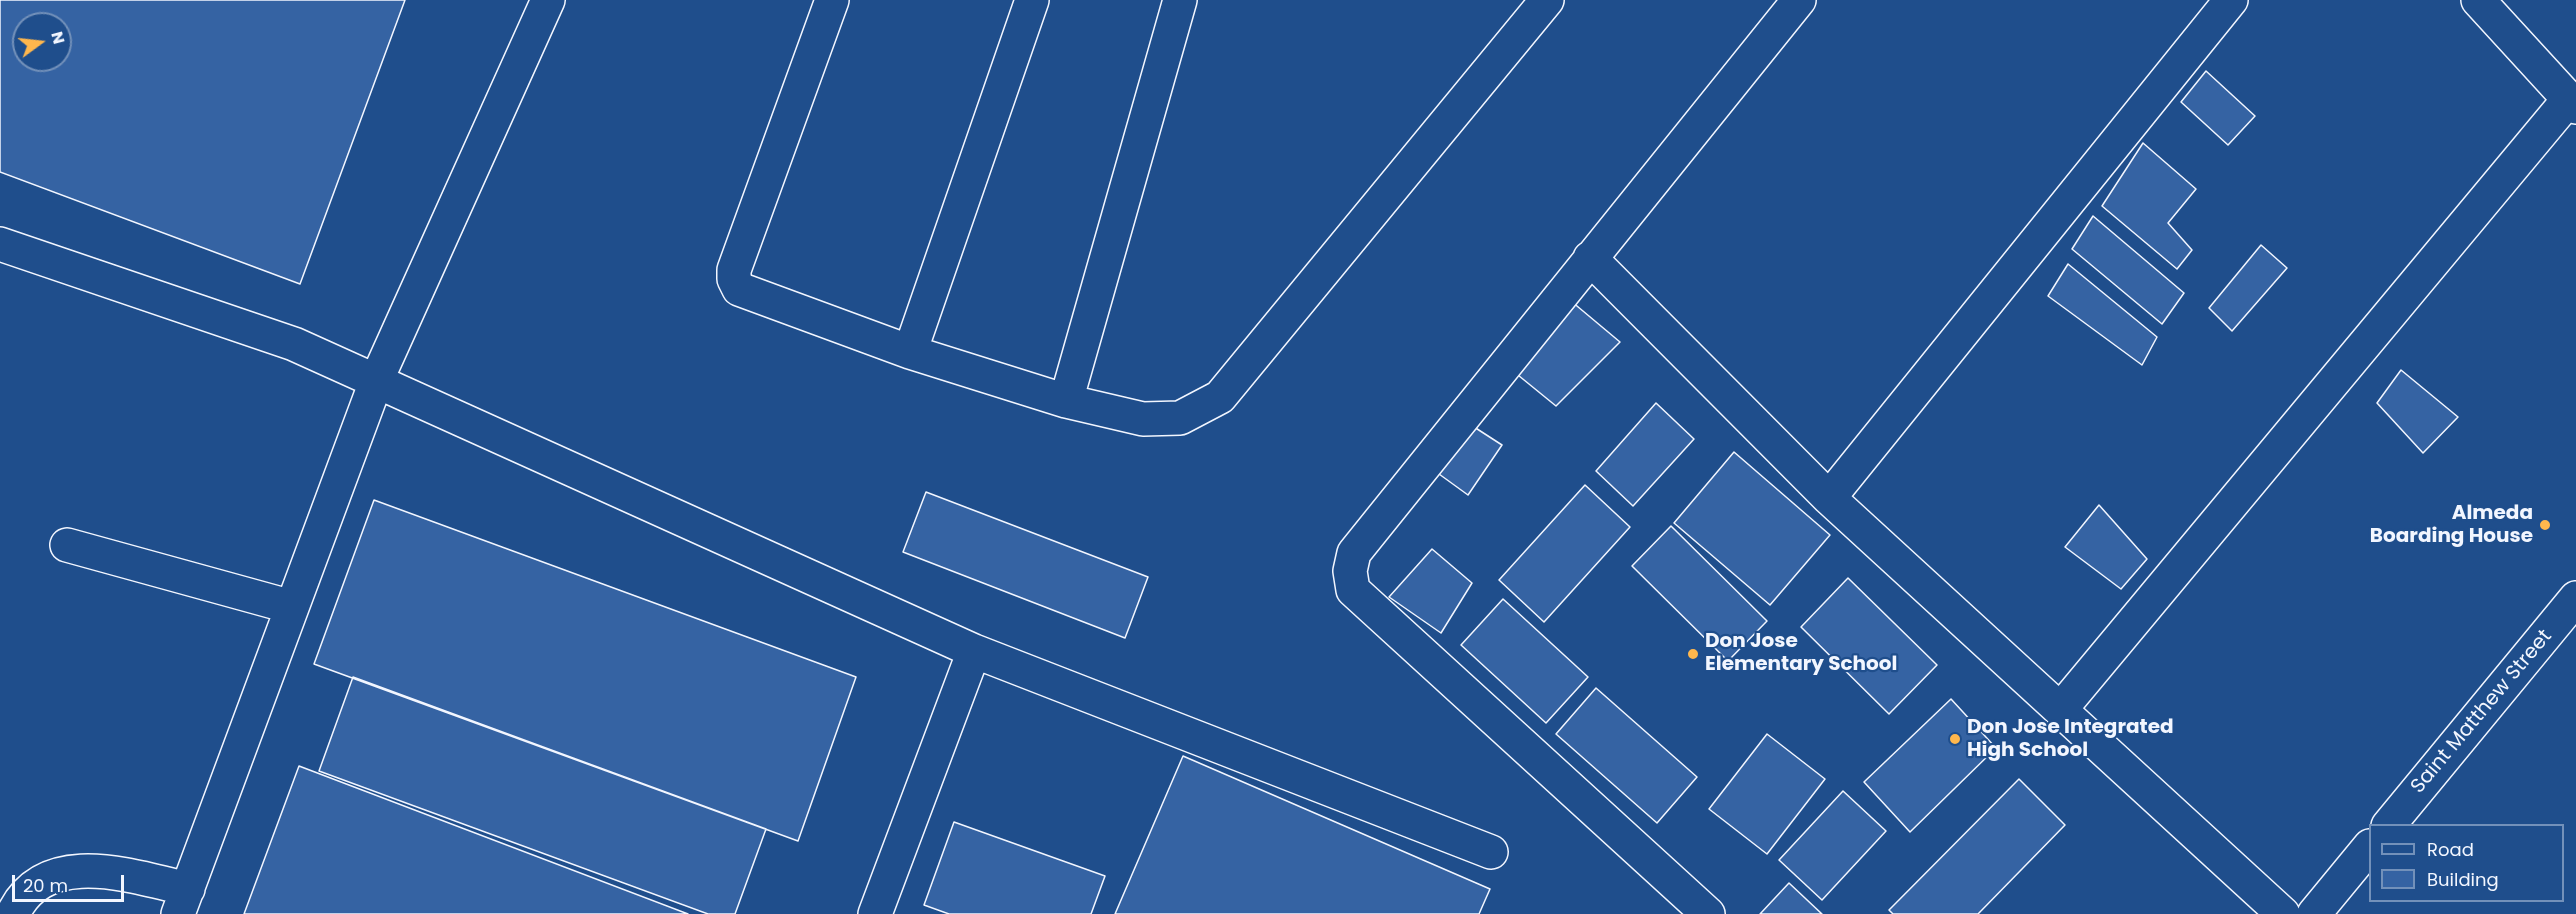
<!DOCTYPE html>
<html>
<head>
<meta charset="utf-8">
<style>
	body { margin:0 }
	#map { position:relative; width:2576px; height:914px; overflow:hidden; background:#1f4e8c; font-family:Poppins,sans-serif }
	canvas { display:block }
	.legend { position:absolute; left:2369px; top:824px; width:195px; height:78px; box-sizing:border-box; background:#1f4e8c; border:2px solid #7391ba; margin:0; padding:8px 10px; list-style:none; font-size:18px; color:#f2f6ff }
	.legend li { display:flex; align-items:center; gap:12px; height:30px }
	.legend b { width:30px; border:2px solid #7391ba }
	.north { position:absolute; left:12px; top:12px; width:60px; height:60px; box-sizing:border-box; background:#1f4e8c; border:2px solid #7391ba; border-radius:50%; rotate:75deg; font-size:16px; font-weight:700; line-height:24px; text-align:center; color:#f2f6ff }
	.north::after { content:''; display:block; margin:auto; width:21px; height:27px; background:#ffb74d; clip-path:polygon(50% 0,100% 100%,50% 72%,0 100%) }
	.scale { position:absolute; left:12px; top:875px; width:112px; height:27px; box-sizing:border-box; border:3px solid #f2f6ff; border-top:0; padding-left:8px; font-size:18px; line-height:21px; white-space:nowrap; color:#f2f6ff; -webkit-text-stroke:4px #1f4e8c; paint-order:stroke }
</style>
</head>
<body>
<div id="map">
<canvas width="2576" height="914"></canvas>
<ul class="legend">
<li><b style="height:8px;background:#1f4e8c"></b>Road</li>
<li><b style="height:16px;background:#3563a3"></b>Building</li>
</ul>
<div class="north">N</div>
<div class="scale">20 m</div>
</div>
<script>
const ctx = document.querySelector('canvas').getContext('2d');
ctx.lineJoin = 'round';
function paint(path, color) {
  ctx.fillStyle = color;
  ctx.fill(path, 'evenodd');
}
function stroke(path, color, width, dash) {
  ctx.strokeStyle = color;
  ctx.lineWidth = width;
  ctx.lineCap = dash ? 'butt' : 'round';
  ctx.setLineDash(dash || []);
  ctx.stroke(path);
}
function label(font, color, halo, rows, align = 'center') {
  ctx.font = font + ' Poppins,sans-serif';
  ctx.lineWidth = 4.5;
  ctx.setLineDash([]);
  ctx.textBaseline = 'middle';
  ctx.strokeStyle = halo;
  ctx.fillStyle = color;
  for (const [text, x, y, turn = 0] of rows) {
    ctx.save();
    ctx.translate(x, y);
    ctx.rotate((+turn || 0) * Math.PI / 180);
    ctx.textAlign = isNaN(turn) ? turn : align;
    if (halo) ctx.strokeText(text, 0, 0);
    ctx.fillText(text, 0, 0);
    ctx.restore();
  }
}
const building = new Path2D(`
	M0,0H405L300,284L0,172ZM24,24H60V60H24Z
	M2206,71L2255,116L2228,145L2181,102Z
	M2143,143L2196,189L2168,223L2192,250L2177,269L2102,206Z
	M2093,216L2184,293L2162,324L2072,249Z
	M2261,245L2287,268L2232,331L2209,308Z
	M2068,264L2157,337L2142,365L2048,296Z
	M1571,301L1620,342L1556,406L1513,371Z
	M2401,370L2458,417L2423,453L2377,403Z
	M1656,403L1694,439L1633,506L1596,471Z
	M1471,425L1502,445L1468,495L1439,474Z
	M1734,452L1830,535L1770,605L1674,523Z
	M1585,485L1630,527L1544,622L1499,580Z
	M926,492L1148,577L1125,638L903,552Z
	M374,500L856,677L798,841L314,664Z
	M2099,505L2147,559L2121,589L2065,547Z
	M1671,526L1767,621L1728,661L1632,566Z
	M1432,549L1472,583L1441,633L1389,597Z
	M1848,578L1937,665L1889,714L1801,627Z
	M1503,599L1588,677L1546,723L1461,645Z
	M353,677L766,829L735,914H708L319,771Z
	M1596,688L1697,777L1657,823L1556,734Z
	M1951,699L1996,748L1910,832L1864,782Z
	M1767,734L1825,779L1767,854L1709,809Z
	M1183,756L1490,889L1479,914H1115Z
	M299,766L688,914H244Z
	M2019,779L2065,825L1978,914H1893L1889,910Z
	M1843,791L1886,831L1822,900L1779,860Z
	M954,822L1105,876L1091,914H949L924,905Z
	M1789,883L1822,914H1760Z`);
paint(building, '#3563a3');
stroke(building, '#f2f6ff', 1.5);
const minor = new Path2D(`
	M832,0L734,270V279L739,289L910,352L1066,401L1143,419L1180,418L1220,397L1547,0
	M2478,0L2576,107
	M0,244L294,344L974,651L1491,852
	M1590,258L1829,498L2283,914
	M910,352L1032,0
	M1066,401L1180,0
	M1829,498L2231,0
	M67,545L292,607
	M2060,710L2569,99
	M2388,826L2576,598
	M13,914C45,846 131,876 188,889
	M178,914L377,379L548,0
	M875,914L974,651
	M1708,914L1353,590L1350,571L1354,553L1799,0
	M2314,914L2370,846`);
stroke(minor, '#f2f6ff', 36);
stroke(minor, '#1f4e8c', 33);
for (const [x, y, r, color] of [
	[2545,525,6,"#ffb74d"],
	[1693,654,6,"#ffb74d"],
	[1955,739,6,"#ffb74d"]
]) {
  const dot = new Path2D();
  dot.arc(x, y, r, 0, 2 * Math.PI);
  ctx.fillStyle = color;
  ctx.fill(dot);
  stroke(dot, '#1f4e8c', 2);
}
label('bold 20px', '#f2f6ff', '#1f4e8c', [
	["Almeda",2533,514,"right"],
	["Boarding House",2533,537,"right"],
	["Don Jose",1705,642],
	["Elementary School",1705,665],
	["Don Jose Integrated",1967,728],
	["High School",1967,751]
], 'left');
label('20px', '#f2f6ff', '#1f4e8c', [
	["Saint Matthew Street",2482,712,-50]
]);
</script>
</body>
</html>
